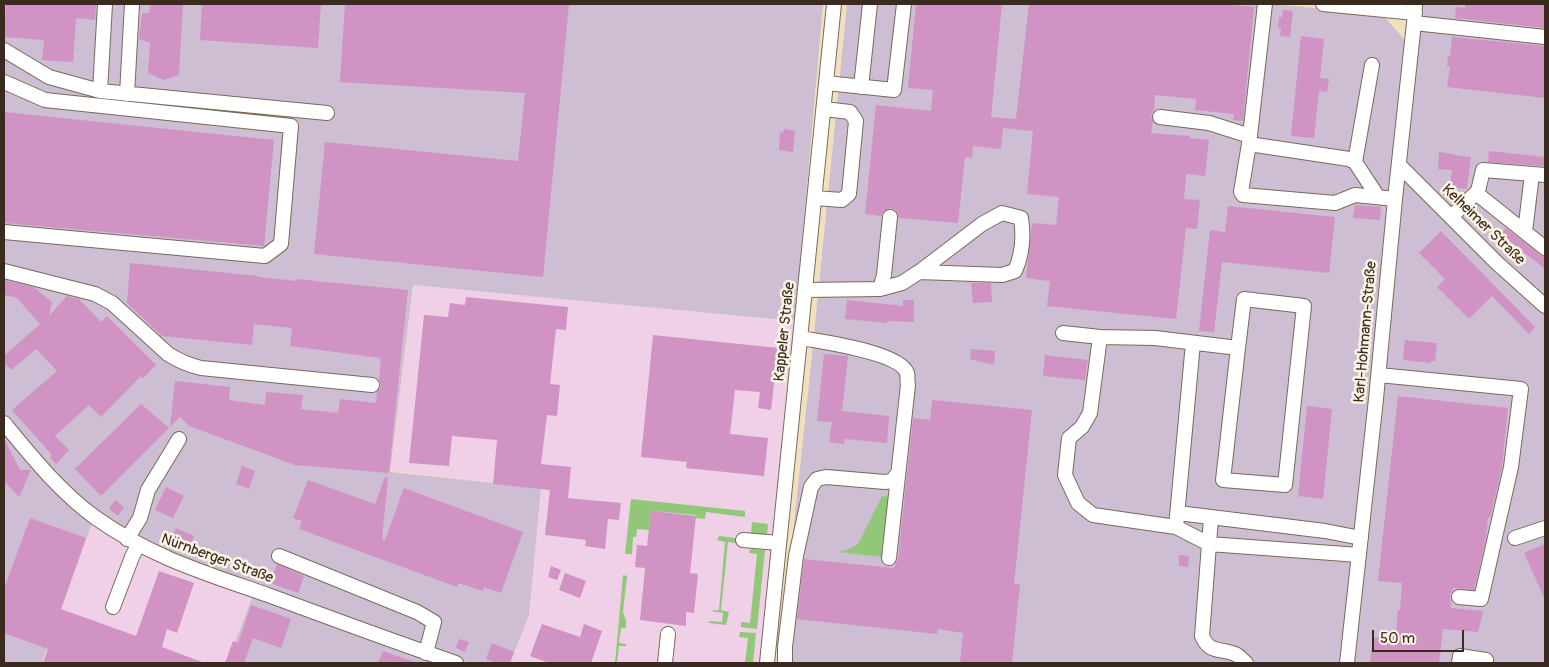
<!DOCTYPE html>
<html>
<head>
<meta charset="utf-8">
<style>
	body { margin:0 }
	#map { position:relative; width:1549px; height:667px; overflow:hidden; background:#f0e0c0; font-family:Pangolin,sans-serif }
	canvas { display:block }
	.frame { position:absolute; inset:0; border:5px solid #3b2a1e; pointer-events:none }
	.scale { position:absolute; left:1372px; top:630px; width:92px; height:22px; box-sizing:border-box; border:2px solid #3b2a1e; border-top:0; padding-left:6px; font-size:15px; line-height:18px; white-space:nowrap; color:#3b2a1e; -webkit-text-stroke:4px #fcf5e5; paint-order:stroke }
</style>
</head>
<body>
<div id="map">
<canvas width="1549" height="667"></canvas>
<div class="frame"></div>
<div class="scale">50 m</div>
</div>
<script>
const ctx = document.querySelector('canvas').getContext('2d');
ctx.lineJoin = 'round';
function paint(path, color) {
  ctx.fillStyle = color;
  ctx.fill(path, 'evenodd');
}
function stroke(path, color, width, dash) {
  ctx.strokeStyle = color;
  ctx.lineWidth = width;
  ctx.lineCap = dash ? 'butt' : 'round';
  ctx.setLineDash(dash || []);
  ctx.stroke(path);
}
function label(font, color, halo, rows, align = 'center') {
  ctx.font = font + ' Pangolin,sans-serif';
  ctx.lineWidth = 5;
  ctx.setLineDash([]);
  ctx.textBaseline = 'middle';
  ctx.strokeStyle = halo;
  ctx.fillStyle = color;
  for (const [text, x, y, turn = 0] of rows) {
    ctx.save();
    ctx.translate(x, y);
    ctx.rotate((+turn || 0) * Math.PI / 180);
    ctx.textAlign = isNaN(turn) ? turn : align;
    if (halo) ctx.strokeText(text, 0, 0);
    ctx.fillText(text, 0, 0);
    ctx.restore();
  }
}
paint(new Path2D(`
	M413,285L795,321L763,663H510L529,615L541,488L391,471Z
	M93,520L254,593L227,663H42Z`), '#efd0e7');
paint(new Path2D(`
	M4,4H823L795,321L413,285L390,472L541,488L529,615L510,663H470L173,559L96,515L4,419Z
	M847,4H1269L1382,14L1408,44L1343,663H779L811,365Z
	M1421,4H1545V663H1352Z
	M4,429L93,520L42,663H4Z
	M254,593L448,663H227Z`), '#cdbed3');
paint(new Path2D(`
	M882,496L890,497L883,557L839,552L849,549L858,544Z
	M631,499L745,511V517L706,512L705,519L696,518V515L651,511L649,530L637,529L636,537H633L632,554H625Z
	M752,522L768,524L767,536L751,534Z
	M719,536L735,538L737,540L736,543L728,542L721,610L729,612L726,625L709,623V621L722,622L723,613L710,611L719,610L725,542L717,540Z
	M752,549L765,550L757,629L741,627V622L750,623L757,554L749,553V551Z
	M623,575L627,576L623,612L626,621V628H621L619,643L626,644V646H619L617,663H615Z
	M740,632L756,633L753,663H745L748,638L739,637Z`), '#91c779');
paint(new Path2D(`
	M6,4H96L95,20L76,18L73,62L42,60L44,40L4,37Z
	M150,4H183L179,75L163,80L148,73L150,43L139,39L142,13H149Z
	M202,4H321L318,48L200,40Z
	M345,4H569L543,277L314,254L325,142L518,161L525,93L340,82Z
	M916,4H1002L991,117L1016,119L1029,4H1221L1254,7L1243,121L1233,120L1234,114L1195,110L1196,99L1155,95L1154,111L1151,116L1153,121L1151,133L1190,136V138L1209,140L1205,176L1186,174L1184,199L1200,200L1197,229L1186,228L1176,319L1047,306L1050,281L1026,278L1032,223L1056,225L1059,197L1027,194L1033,131L1003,128L1001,149L973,146L972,158L965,157L958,223L899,218L895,210L890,208L883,212L881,216L865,214L876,105L931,111L933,90L908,88Z
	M1465,4H1545V28L1455,18L1456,7L1465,8Z
	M1283,10L1293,11L1290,37L1280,36L1281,28H1278L1279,17H1282Z
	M1301,36L1324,39L1320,78L1329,79L1327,92L1319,91L1314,138L1291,136Z
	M1452,37L1545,46V98L1447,87L1450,66H1447L1448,56H1450Z
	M4,112L274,140L264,246L4,223Z
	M784,129L795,131L793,152L779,150L780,132L783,133Z
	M1489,151L1545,157V166L1488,162Z
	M1439,152L1454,154V155L1471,157L1467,189L1450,187L1452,170L1438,169Z
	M1355,205L1381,207L1380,220L1353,218Z
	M1228,206L1335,217L1329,273L1222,262L1214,332L1199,331L1210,230L1225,232Z
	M1506,228L1540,255L1545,257V269L1501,234Z
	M1441,231L1535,327L1529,334L1492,296L1469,319L1437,287L1445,279L1419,253Z
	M130,263L258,276V277L296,281V279L408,290L389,473L295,465L189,426L180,417L170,427L175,381L230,387L229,400L265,405L266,392L303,395L301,409L338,413L340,399L376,403L377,392L381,386L379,380L381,358L290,346L292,328L254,324L252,345L162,336L127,303Z
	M4,280L33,287L41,293L52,302L49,316L67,296L79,299L101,322L107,316L156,365L143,378L141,376L101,417L89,405L55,436L69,450L56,464L50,457L52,455L12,410L57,371L36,349L11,370L4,362V356L40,324L17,298L4,295Z
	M971,283H991L992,302L973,303Z
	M466,297L568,307L566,330L556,329L550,384L560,385L557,416L547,415L541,464L571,467L568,498L621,503L619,520L608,519L605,549L585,546L586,540L545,535L550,490L493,484L497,440L452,436L449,466L409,463L424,315L448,317L450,303L465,305Z
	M847,300L903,306V300H914V322L887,321V323L845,319Z
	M653,335L778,348L771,410L758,408L760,392L735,390L730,434L768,438L764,476L686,468L687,462L641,457Z
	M1405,340L1437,343L1435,361H1431L1430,363L1403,360Z
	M971,349L995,351L994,365L970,359Z
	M824,354L848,356L842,411L889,416L887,443L845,439L844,444L829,442L832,422L817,421Z
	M1045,355L1088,360L1085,380L1043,376Z
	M1398,396L1508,408L1502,467L1490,518H1488L1486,538L1474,590L1453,588L1450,596L1451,608L1483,611L1480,624L1478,632L1443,629L1439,663H1370L1373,637L1389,639V633H1396L1398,610H1400L1402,583L1378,581Z
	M932,400L1032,410L1014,584H1020L1012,663H960L963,633L938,629L937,634L797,619L804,559L894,568L898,559L913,418L930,420Z
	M141,404L169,428L101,496L75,469Z
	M1307,406L1332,409L1323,499L1298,496Z
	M4,439L20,470H31L19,497L4,481Z
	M242,466L255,471L249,489L236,484Z
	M385,477L388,478L382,539L385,540L404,488L523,532L501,593L484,587L483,591L458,583L457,587L299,529L302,521L293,518L308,480L375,504Z
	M166,487L184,496L173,518L155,510Z
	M115,500L124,507L118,516L109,509Z
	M651,511L696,516L690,573L698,574L694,613L686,612V626L640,620L645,568L635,567L637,545L647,546Z
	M30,518L86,538L61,609L136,636L159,571L194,583L177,633L167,629L162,647L202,662V663H43L48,649L4,633V589Z
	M176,528L194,536L187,553L168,546Z
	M1545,544V600L1524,553Z
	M1179,555L1189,556L1188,567L1179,566Z
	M277,564L304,576L298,593L270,583Z
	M551,566L561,570L557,580L548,577Z
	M565,573L586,581L580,598L559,590Z
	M251,605L291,619L281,648L253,638L244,663H225L233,641L238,643Z
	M542,624L580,637L584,624L602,631L591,663H549L530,656Z
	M459,639L469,642L465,652L456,648Z
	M492,643L514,652L510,663H496L486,659Z
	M383,651L414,662V663H378Z`), '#d192c4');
const minor = new Path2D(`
	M1265,4L1249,144L1241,192L1243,195L1335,203L1355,195L1395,199
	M1323,4L1415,13
	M1414,23L1545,37
	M4,50L49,77L100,91L327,113
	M4,82L45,100L291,126L281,244L265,256L4,232
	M826,83L894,90L904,4
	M861,87L870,4
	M100,91L105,4
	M127,94L132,4
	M1160,117L1209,123L1250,136
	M1249,144L1349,159L1355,162L1378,197
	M1355,162L1372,65
	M1399,165L1497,263L1545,306
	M1476,193L1545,248
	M815,198L842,200L849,194L856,121L850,112L824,109
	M1451,217L1478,191L1483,170L1545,175
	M1525,232L1532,174
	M4,271L95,294L112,303L168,354C179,361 188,365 201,368L372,385
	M880,289L884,275L890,217
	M805,290L880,289L902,283L919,272L982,224L1002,213L1021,218C1024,237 1023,253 1015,271L1002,275L919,272
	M1063,333L1100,337L1155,338L1238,348L1223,480L1285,485L1304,306L1244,299L1238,348
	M1100,337L1090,413L1082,427L1069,438L1065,475L1078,503L1093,515L1176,527
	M801,338C822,342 899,352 907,373C908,377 907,382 908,385L889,558
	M1193,343L1176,527L1209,544L1359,555
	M1379,375L1521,389L1511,467L1481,599L1459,597
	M4,423C32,457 60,492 96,518C151,557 205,573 268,595C330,618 393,641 456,663
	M1178,513L1325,531L1361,538
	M1211,518L1202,636C1210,655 1222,647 1237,655C1240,657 1243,661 1246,663
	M1515,538L1545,528
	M127,539L140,518L148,490L179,439
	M743,540L779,543
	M279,556L417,612L434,622L426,653
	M113,607L132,557L138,545
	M665,663L668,634
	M767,663L834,4
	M785,663V647L796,556L811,487L817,479L826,477L885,482L892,481L898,473
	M1347,663L1376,399L1395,199L1414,23L1415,4
	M1459,663L1460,656L1486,660V663`);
stroke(minor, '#7a6a57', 16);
stroke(minor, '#fff', 14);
label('15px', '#3b2a1e', '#fcf5e5', [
	["Kelheimer Straße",1483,225,44],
	["Kappeler Straße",785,332,-84],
	["Karl-Hohmann-Straße",1366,332,-85],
	["Nürnberger Straße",217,559,20]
]);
</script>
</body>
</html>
